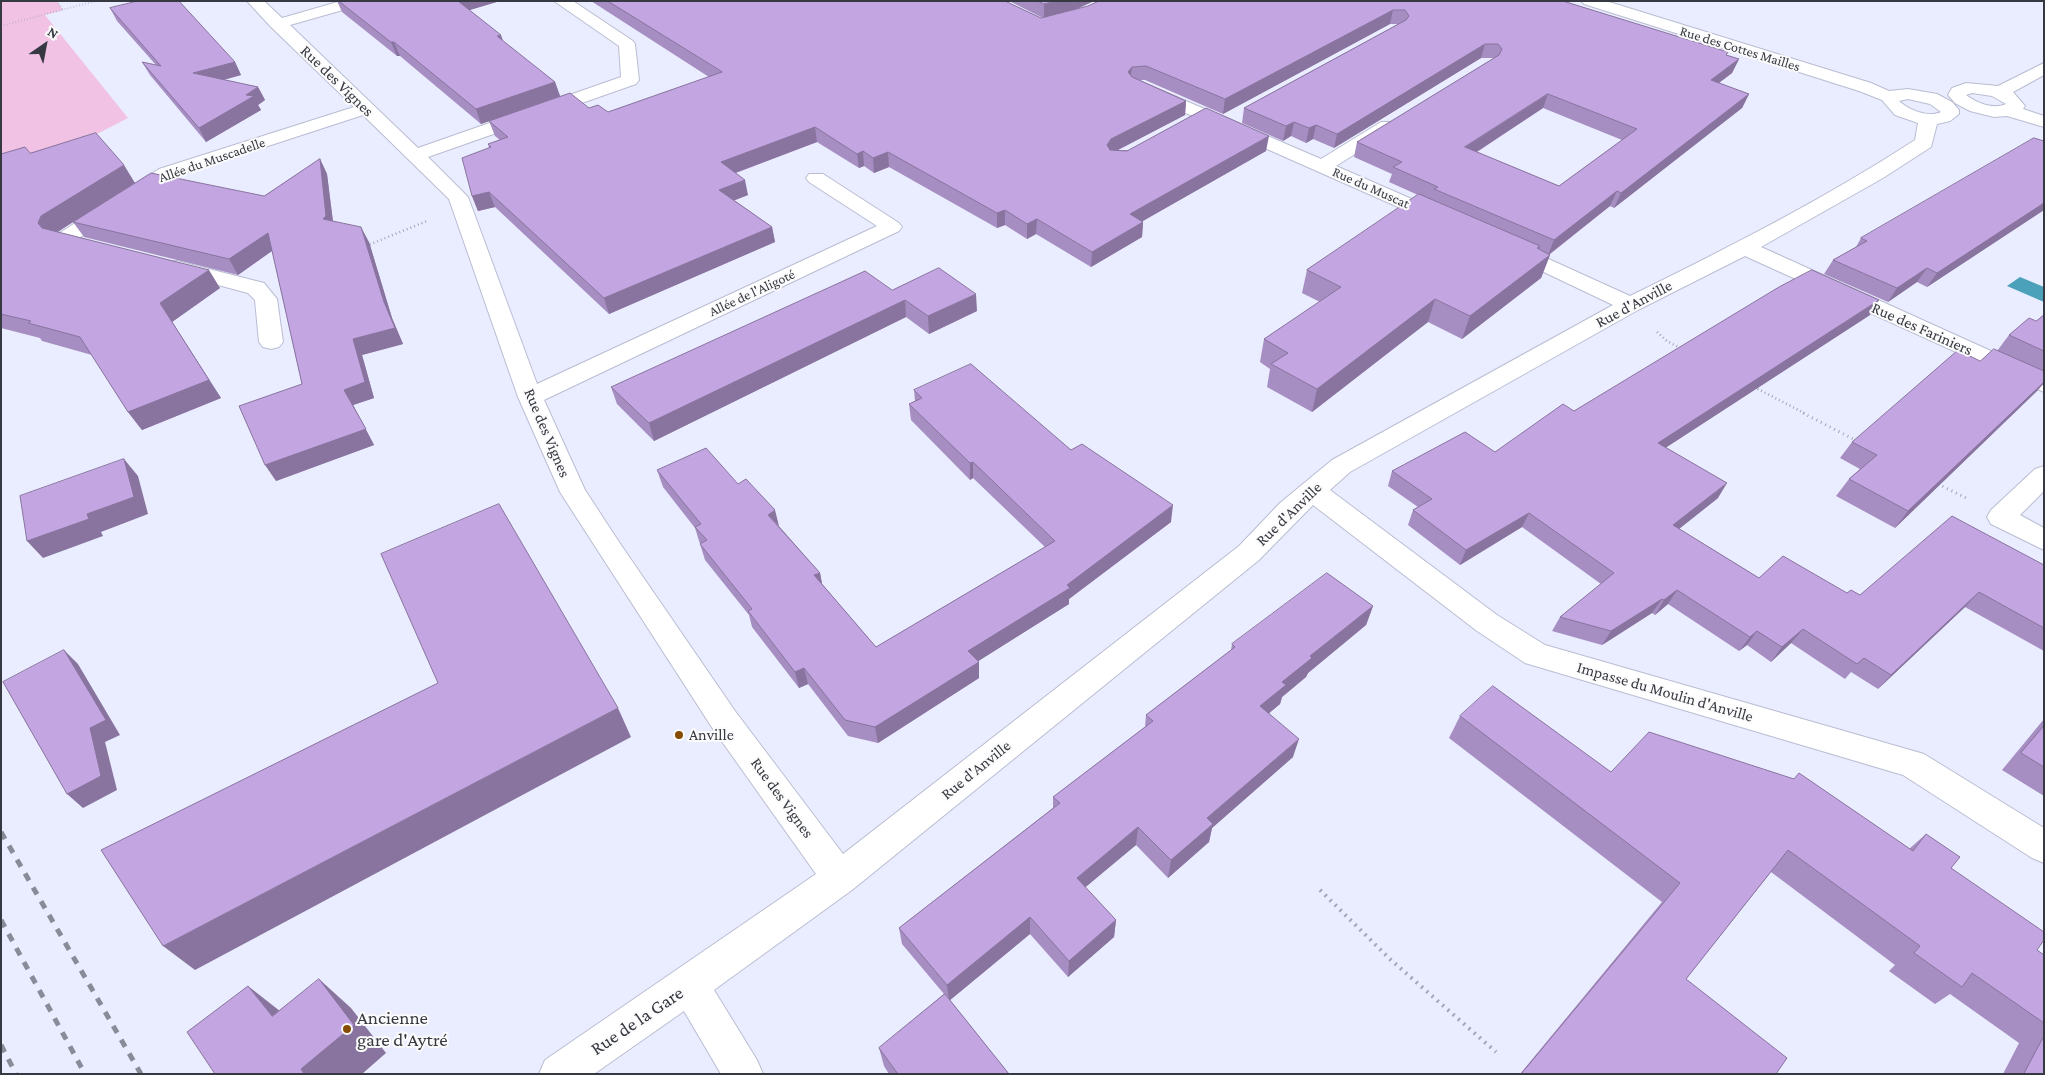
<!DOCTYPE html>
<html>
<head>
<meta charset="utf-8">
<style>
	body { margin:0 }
	#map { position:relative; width:2045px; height:1075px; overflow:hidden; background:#eaedff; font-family:"Crimson Pro",serif }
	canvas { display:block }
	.frame { position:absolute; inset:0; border:2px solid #373942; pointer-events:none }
	.north { position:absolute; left:20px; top:20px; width:50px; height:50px; -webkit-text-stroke:4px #fbfbfb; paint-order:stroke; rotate:33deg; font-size:14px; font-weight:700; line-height:20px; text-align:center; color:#373942 }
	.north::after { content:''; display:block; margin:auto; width:18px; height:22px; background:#373942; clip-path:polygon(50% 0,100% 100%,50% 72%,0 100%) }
</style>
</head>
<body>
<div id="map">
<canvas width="2045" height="1075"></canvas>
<div class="frame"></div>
<div class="north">N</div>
</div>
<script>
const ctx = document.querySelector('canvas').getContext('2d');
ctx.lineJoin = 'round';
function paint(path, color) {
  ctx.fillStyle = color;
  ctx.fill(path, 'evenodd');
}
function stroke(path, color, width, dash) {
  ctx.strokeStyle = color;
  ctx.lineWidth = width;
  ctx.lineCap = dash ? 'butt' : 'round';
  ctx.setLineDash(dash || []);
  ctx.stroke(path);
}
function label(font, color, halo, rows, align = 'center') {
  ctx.font = font + ' "Crimson Pro",serif';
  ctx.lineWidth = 4;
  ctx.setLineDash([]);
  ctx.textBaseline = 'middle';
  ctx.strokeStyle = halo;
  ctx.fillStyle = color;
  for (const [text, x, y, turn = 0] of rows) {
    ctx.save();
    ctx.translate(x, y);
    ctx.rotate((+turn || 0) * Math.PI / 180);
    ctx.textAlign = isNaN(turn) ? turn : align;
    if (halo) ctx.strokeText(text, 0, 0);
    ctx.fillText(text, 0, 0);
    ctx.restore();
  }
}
paint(new Path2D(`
	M1,1H57L63,10L45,15L128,118L97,134L1,162Z`), '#f2c2e5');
paint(new Path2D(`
	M2020,277L2044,287V302L2007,286Z`), '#4ca1ba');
const minor = new Path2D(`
	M247,1H264L282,18L341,1H367L364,4L290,25L418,148L621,77L619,46L554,1H573L633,41L635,44L639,80L636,84L428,157L468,197L537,384L877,226L809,182L806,178L809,174H823L899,223L902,227L899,231L544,400L585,490L619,542L735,711L843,854L1239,546L1280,503L1332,460L1613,305L1506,254L1502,250L1506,246L1513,244L1520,246L1630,296C1728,248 1824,199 1915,140L1918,123L1895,115L1882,100L1859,91L1584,4L1581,1H1606L1871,83L1889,91L1908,89L1937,94L1952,102L1959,110V114L1950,121L1937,124L1931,147L1883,178L1761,247L2044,375V392L1745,256L1638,310L1350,472L1330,490L1497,615L1545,645L1924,754L2044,828V863L2032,858L1903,775L1525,663L1477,631L1313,505L1259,560L852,890L714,990L757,1060L763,1074H721L684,1011L594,1074H539L545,1060L816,874L713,729L560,492L518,397L449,199L363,115L173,177L79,238L96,243L99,247L96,251C83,255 68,248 55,244L52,240L55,236L159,169L354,107L271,27ZM1908,99L1930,104L1941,112C1928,118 1909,110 1899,101Z
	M2044,63V75L2013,92L2025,106L2023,109L2044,116V127L2007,116L1994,117L1970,111L1955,103L1948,95L1952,88L1966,83L1998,86ZM1972,93L1992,96L2006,104C1993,110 1977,103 1966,95Z
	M1151,86L1321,159L1381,122H1393L1396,126L1393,130L1336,166L1446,214L1449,218L1446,222L1439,224L1432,222L1145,95L1142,91L1145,87Z
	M177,261L264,283L277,299L283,342L279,347L271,349L263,347L259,342L255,300L248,293L169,272L166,267L169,262Z
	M2044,466V491L2020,515L2044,528V550L1991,524L1987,517L1991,510L2035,469Z`);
stroke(minor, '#b9bdd2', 2);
stroke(new Path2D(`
	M57,1L63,10
	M1,26L96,1`), '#a3a6b4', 2, [0.5, 2.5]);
stroke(new Path2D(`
	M366,246L427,221
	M1657,332L1667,341L1682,349
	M1754,387L1806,414`), '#a3a6b4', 2.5, [1, 3]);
stroke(new Path2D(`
	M1803,413L1857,441
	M1938,484L1966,498`), '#a3a6b4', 3, [1, 4]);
stroke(new Path2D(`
	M1320,890L1391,960L1496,1052`), '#a3a6b4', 4, [2, 5]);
paint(minor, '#fff');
stroke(new Path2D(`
	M1,832L141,1074
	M1,920L85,1074
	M1,1045L16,1074`), '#888b98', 5, [8, 8]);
paint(new Path2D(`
	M337,1H500L469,10L503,42L555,82L560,96L589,108L608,112L709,77L591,1H1005L1041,18H1043L1009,1H1094L1077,9L1563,1L1739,59L1732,73L1719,83L1749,94L1742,108L1614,208L1610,206L1549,255H1550L1541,278L1462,339L1428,322L1312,412L1267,387L1270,369L1260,362L1264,339L1320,302L1302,293L1307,270L1418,195L1389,182L1392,174L1354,157L1357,142L1494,58H1481L1334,148L1313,139L1306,143L1291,136L1283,141L1242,123L1244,108L1398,24H1390L1223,114L1145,80H1140L1186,101L1185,115L1118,150L1266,151L1142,221L1143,222L1142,237L1091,267L1036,234L1027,239L1005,225L997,228L889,167L874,173L864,166L859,168L817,142L736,173L748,195L734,200L772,227L775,242L609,314L495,207L478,211L472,196L489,148L488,144L500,140L495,136L489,121L481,124L400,56H397L342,12ZM1543,108L1622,140L1559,186L1477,152Z
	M110,8L235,62L241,75L224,80L258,87L265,100L258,105L261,110L206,142L150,75L142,62L156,65L117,21Z
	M2044,141V210L1927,287L1917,282L1888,302L1824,274L1833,260L1856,247L1861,238Z
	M30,153L135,183L80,218L264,196L320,159L327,174L333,221L369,242L392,318L403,344L362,355L374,398L353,405L374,445L276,481L302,384L272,251L238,275L84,237L73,222L58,232L220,288L172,322L221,398L142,430L128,412L92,355L42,341L40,338L1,328V154Z
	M892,290L977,311L929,334L906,317L654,441L617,404L611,387Z
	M1870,315L1666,447L1718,498L1679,529L1759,578L1860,595L2044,565V651L1965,607L1878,689L1851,672L1845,679L1791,643L1771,662L1747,645L1739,651L1668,604L1655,615L1652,613L1602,645L1552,631L1560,617L1601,584L1522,527L1460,565L1408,525L1413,510L1418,507L1388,486L1392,471L1495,452L1574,411Z
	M2044,315V383L2037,391L1895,528L1836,496L1849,479L1860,469L1840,458L1852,442L1997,351L2009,335L2036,321Z
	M914,390L1071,450L1171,522L1069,599V604L978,661L979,678L878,743L848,736L808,684L799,688L752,627L749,615L705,560L695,528L663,487L657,470L738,484L779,526L820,573L822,584L876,647L1045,547L973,478L970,480L911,420L909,404L915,401Z
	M1373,606L1366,625L1308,673L1306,677L1282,697L1280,704L1269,713L1293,757L1212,828L1209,842L1168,878L1136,845L1085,887L1116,920L1114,937L1068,977L1030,934L950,1000L1009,1074H889L884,1066L879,1048L944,994L902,944L899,928L1053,808V797L1145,727L1146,715L1231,650L1232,644Z
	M1460,716L1611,772L1909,849L1926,834L1951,868L2037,950L2044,955V1074H2003L2019,1043L1950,994L1935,1004L1889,971L1895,965L1771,872L1686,979L1776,1074H1520L1662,902L1449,738Z
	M2044,719V796L2002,770Z`), '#a78ec2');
paint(new Path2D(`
	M456,1H500L460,13Z
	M1057,1H1094L1074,10L1044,18V4Z
	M1393,10L1390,24L1223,114L1225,99Z
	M501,35L506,49L497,36Z
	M391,42H394L400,56H397Z
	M1485,44L1481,58L1334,148L1337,134Z
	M1739,59L1732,73L1704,94L1711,80Z
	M235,62L241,75L200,86L193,73Z
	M1132,67L1130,81L1128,72Z
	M555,82L560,96L481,124L476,109Z
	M258,87L265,100L258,105L261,110L206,142L199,128L246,95Z
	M1548,94L1543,108L1461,162L1465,147Z
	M1749,94L1742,108L1614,208L1621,193Z
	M1186,101L1185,115L1110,154L1107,145L1111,139Z
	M1294,122L1291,136L1283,141L1286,126Z
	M1316,125L1313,139L1306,143L1309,128Z
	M815,127L817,142L724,177L721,162Z
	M1269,136L1266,151L1129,229L1130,214Z
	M863,151L864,166L859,168L857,154Z
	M888,152L889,167L874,173L873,158Z
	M320,159L327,174L334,231L323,219Z
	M124,165L135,183L54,234L50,241L38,223L41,216Z
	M745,180L748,195L723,205L719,190Z
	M1617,191L1610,206L1548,255L1554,240Z
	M489,192L495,207L478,211L472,196Z
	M2044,203V210L1927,287L1937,273Z
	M1005,210V225L997,228V213Z
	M1037,219L1036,234L1027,239V224Z
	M1143,222L1142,237L1091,267L1092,252Z
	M361,227L369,242L392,318L403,344L362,355L374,398L353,405L374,445L276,481L265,465L344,390L353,339L384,302Z
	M772,227L775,242L609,314L604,298Z
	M268,233L276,248L238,275L229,259Z
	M1540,246L1532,269L1550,255L1541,278L1462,339L1470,316Z
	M1927,268L1917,282L1888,302L1897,288Z
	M209,270L220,288L172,322L221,398L142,430L128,412L160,303Z
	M976,294L977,311L929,334L928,316Z
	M1435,299L1428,322L1312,412L1317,389Z
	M905,300L906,317L654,441L649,423Z
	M1879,300L1870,315L1650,458L1658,443Z
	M2044,382V383L2037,391L1895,528L1908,511Z
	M124,459L138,476L148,514L101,532L103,536L43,558L27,541L87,514Z
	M973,462V478L970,480V463Z
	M1727,483L1718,498L1665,540L1673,525Z
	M1173,505L1171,522L1069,599V604L969,667L968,651L1067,585Z
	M775,510L779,526L768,515Z
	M1529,513L1522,527L1460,565L1466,550Z
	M820,573L823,589L814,575Z
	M1677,590L1668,604L1655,615L1664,600Z
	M1979,592L1965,607L1878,689L1891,675Z
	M1662,599L1652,613L1602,645L1611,631Z
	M1373,606L1366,625L1308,673L1306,677L1282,697L1280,704L1255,725L1260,706L1282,682L1310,656Z
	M1803,629L1791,643L1771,662L1782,647Z
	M1757,631L1747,645L1739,651L1750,637Z
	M64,650L78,664L120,735L105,742L117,790L83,808L67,794Z
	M979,662V678L878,743L875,727Z
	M804,668L808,684L799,688L795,672Z
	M618,708L631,737L195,970L163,946Z
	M1299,739L1293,757L1212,828L1209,842L1168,878L1171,860L1207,818Z
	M1138,827L1136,845L1075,896L1077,878Z
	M1030,917V934L949,1001L947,985Z
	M1116,920L1114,937L1068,977L1069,961Z
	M319,979L351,1008L386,1053L362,1074H304L301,1069Z
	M248,986L285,1015L272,1016Z`), '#88749e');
const building = new Path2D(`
	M138,1H179L235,62L193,73L258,87L246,95L254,96L199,128L142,62L161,66L110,8Z
	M339,1H458L501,35L497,36L555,82L476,109L394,42H391Z
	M608,1H1005L1041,18L1088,6L1099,1H1563L1728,52L1726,55L1739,59L1711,80L1749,94L1621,193L1617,191L1554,240L1434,189L1438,187L1393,167L1402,162L1357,142L1499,55L1502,49L1498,44H1485L1337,134L1316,125L1309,128L1294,122L1286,126L1244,108L1406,20L1409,16L1405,10H1393L1225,99L1146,66L1132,67L1128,72L1132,77L1186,101L1111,139L1107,145L1110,150L1127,151L1206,108L1269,136L1130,214L1143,222L1092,252L1037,219L1027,224L1005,210L997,213L888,152L873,158L863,151L857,154L815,127L721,162L745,180L719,190L772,227L604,298L489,192L472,196L462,158L491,147L488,144L508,137L489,121L570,93L589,108L598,105L608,112L722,72ZM1548,94L1637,129L1559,186L1465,147Z
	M1038,1H1057L1044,4Z
	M96,133L124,165L41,216L38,223L42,228L209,270L160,303L209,380L128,412L80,337L28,323L31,321L1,314V154L25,147L30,153Z
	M2034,138L2044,141V203L1937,273L1927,268L1897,288L1833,260L1867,241L1861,238Z
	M320,159L326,216L323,219L361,227L384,302L395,328L353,339L365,382L344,390L366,429L265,465L239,406L302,384L268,233L229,259L73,222L151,173L264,196Z
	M1419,194L1540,246L1537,248L1550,255L1470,316L1435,299L1317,389L1271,364L1288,353L1264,339L1341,287L1307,270Z
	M939,268L976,294L928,316L905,300L649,423L611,387L865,271L892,290Z
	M1812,270L1879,300L1658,443L1727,483L1673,525L1759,578L1783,556L1847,593L1851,590L1860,595L1952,516L2044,565V628L1979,592L1891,675L1864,658L1857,664L1803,629L1782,647L1757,631L1750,637L1677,590L1664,600L1662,599L1611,631L1560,617L1614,573L1529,513L1466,550L1413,510L1432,499L1392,471L1465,432L1495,452L1563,404L1574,411L1779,287Z
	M2044,315V351L2009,335L2029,318L2036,321Z
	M1994,349L2044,371V382L1908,511L1849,479L1877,455L1852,442L1958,350L1980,361Z
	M971,364L1071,450L1082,444L1173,505L1067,585L1070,588L968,651L979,662L875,727L845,720L804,668L795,672L748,611L752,609L700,544L707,540L695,527L701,524L657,470L706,448L738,484L746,479L775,510L768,515L820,573L814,575L876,647L1055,541L973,462L970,463L909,404L922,398L914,390Z
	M124,459L134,497L87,514L89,519L27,541L20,496Z
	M499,504L618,708L163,946L101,850L438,683L381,554Z
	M1327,573L1373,606L1310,656L1312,658L1282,682L1286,685L1260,706L1299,739L1207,818L1213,824L1171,860L1138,827L1077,878L1116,920L1069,961L1030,917L947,985L899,928L1060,803L1053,797L1153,721L1146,715L1235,647L1232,644Z
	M64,650L106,720L90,728L101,776L67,794L3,682Z
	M1493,686L1611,772L1649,732L1794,779L1799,773L1913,851L1926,834L1960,857L1951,868L2044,932V940L2037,950L2044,955V1023L1972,973L1962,987L1914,953L1920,946L1788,850L1686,979L1787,1058L1776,1074H1521L1680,883L1460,716Z
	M2044,726V767L2021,753Z
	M319,979L354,1025L301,1069L304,1074H215L187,1032L248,986L272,1016Z
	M945,994L1009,1074H898L879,1048Z
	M2044,1036V1074H2024Z`);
paint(building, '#c2a5e1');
stroke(building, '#88749e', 1);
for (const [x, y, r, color] of [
	[679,735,5,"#864c02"],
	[347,1029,5,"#864c02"]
]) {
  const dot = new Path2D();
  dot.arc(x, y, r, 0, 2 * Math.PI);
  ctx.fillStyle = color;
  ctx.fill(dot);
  stroke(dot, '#fbfbfb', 2);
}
label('14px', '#373942', '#fbfbfb', [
	["Rue des Cottes Mailles",1740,49,17],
	["Allée du Muscadelle",212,160,-19],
	["Rue du Muscat",1371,188,24],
	["Allée de l'Aligoté",752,293,-25]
]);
label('16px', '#373942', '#fbfbfb', [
	["Rue des Vignes",337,81,44],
	["Rue d'Anville",1634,304,-28],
	["Rue des Fariniers",1922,329,24],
	["Rue des Vignes",547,433,67],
	["Rue d'Anville",1289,514,-44],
	["Impasse du Moulin d'Anville",1665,692,16],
	["Rue d'Anville",976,770,-39],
	["Rue des Vignes",782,798,54]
]);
label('16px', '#373942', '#fbfbfb', [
	["Anville",689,735]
], 'left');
label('19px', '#373942', '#fbfbfb', [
	["Ancienne",357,1018],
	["gare d'Aytré",357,1040]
], 'left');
label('19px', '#373942', '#fbfbfb', [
	["Rue de la Gare",637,1021,-34]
]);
</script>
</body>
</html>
